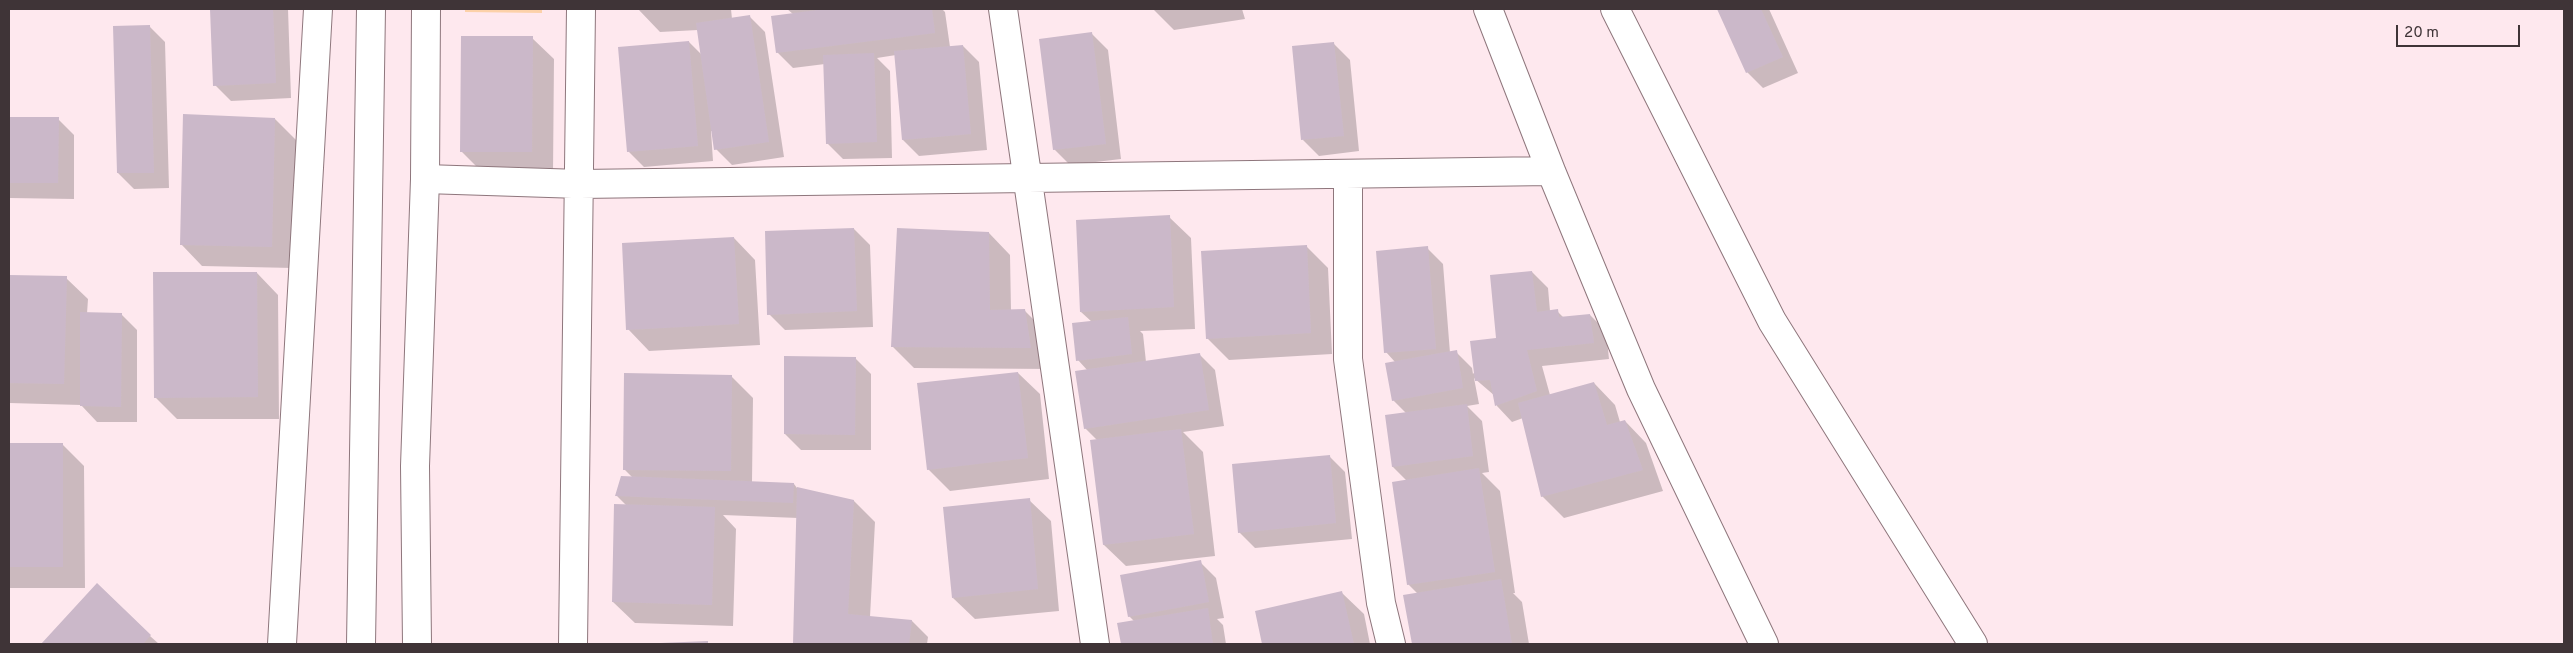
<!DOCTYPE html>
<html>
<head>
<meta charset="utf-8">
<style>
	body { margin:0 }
	#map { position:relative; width:2573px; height:653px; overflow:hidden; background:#fee8ee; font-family:Overpass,sans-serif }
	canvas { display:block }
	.frame { position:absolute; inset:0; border:10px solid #3f3437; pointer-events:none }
	.scale { position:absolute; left:2396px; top:25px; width:124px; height:22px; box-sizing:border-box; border:2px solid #3f3437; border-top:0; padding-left:6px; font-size:15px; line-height:18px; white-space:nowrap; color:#3f3437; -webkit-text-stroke:4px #fee8ee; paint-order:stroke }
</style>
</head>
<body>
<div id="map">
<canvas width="2573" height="653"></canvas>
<div class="frame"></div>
<div class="scale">20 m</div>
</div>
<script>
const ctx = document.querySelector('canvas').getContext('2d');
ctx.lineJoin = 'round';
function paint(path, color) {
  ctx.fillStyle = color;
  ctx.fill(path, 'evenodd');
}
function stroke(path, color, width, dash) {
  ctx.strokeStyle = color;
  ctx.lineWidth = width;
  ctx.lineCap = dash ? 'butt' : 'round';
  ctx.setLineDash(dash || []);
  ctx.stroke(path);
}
paint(new Path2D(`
	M465,9H542V13L465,12Z`), '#fcd1a9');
paint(new Path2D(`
	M211,9H288L291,98L231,101L215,85Z
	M638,9H731L732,19L749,16L765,32L784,157L732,165L716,149L713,131H711L713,161L644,167L628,151L689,42L702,55L698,30L660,32Z
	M787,9H942L945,12L950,47L963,46L979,62L987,150L919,156L903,140L896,55L877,58L890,71L892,158L843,159L827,143L825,64L793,68L777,52L793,14Z
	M1153,9H1242L1245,19L1174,30Z
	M1718,9H1769L1798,73L1763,88L1747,72Z
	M149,26L165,42L169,188L134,189L118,173Z
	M1092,34L1108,50L1121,159L1070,165L1054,149Z
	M532,38L554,59L553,173H483L461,151Z
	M1334,44L1350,60L1359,151L1319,156L1303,140Z
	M9,118L58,119L74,135V199L9,198Z
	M275,119L296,140L293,268L202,266L181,244Z
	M1169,217L1191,238L1195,329L1140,331L1143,334L1146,362L1199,354L1215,370L1224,426L1183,432L1203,452L1215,556L1126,566L1104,545L1097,440L1085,428L1088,371L1078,360L1092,322L1081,312Z
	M854,229L870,245L873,327L785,330L769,314Z
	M989,233L1010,255L1011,311L1024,310L1046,332L1052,369L914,368L892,346Z
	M734,238L755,260L760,345L649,351L628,329Z
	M1307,247L1328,268L1332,354L1229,360L1207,338Z
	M1427,248L1443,264L1450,353L1456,352L1472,368L1473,374L1498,339L1532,272L1548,288L1550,311H1557L1564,318L1590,315L1606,331L1609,359L1542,366L1550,395L1594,383L1615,405L1620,422L1625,421L1646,443L1663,491L1564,518L1542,496L1523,418L1512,422L1497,406L1495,396L1474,378L1479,404L1467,406L1482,421L1489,472L1482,473L1500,491L1515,593H1513L1522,602L1529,644H1413L1405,596L1418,594L1408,584L1407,481L1393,467L1386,416L1406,413L1393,400L1395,362L1386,352Z
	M257,273L278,295L279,419H177L155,397Z
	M9,276L66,278L88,299L87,314H121L137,330V422H97L81,405L9,403Z
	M855,358L871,374V450H801L785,434Z
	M1018,373L1040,394L1049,479L950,491L928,469Z
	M731,376L753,398L752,482L794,484L797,488L854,501L875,522L870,617L912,621L928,637L927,644H795L798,518L723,515L736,529L733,626L635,623L613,602L626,505L617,496L622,477H632L624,469Z
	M9,444H62L84,466L85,588H9Z
	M1329,456L1345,472L1352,539L1255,548L1239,532Z
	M1029,500L1051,521L1059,611L975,619L953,598Z
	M1200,562L1216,578L1224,618L1217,619L1223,625L1226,644H1122L1119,624L1134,621L1129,616Z
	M97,585L150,636L159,644H42Z
	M1342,593L1364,614L1370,644H1263L1256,612Z
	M707,642L709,644H652Z`), '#0003');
paint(new Path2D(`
	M210,9H273L276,83L213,86Z
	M825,9H932L935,33L776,53L771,16Z
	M1717,9H1761L1783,57L1746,73Z
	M750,15L769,142L714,150L696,23Z
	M150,25L154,173H117L113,26Z
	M1092,32L1106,144L1053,150L1039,39Z
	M461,36H533L532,152H460Z
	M689,41L698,146L627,152L618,47Z
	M1334,42L1344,136L1301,140L1292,46Z
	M963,45L971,134L902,140L894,51Z
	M874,53L877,142L826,144L823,55Z
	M183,114L275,118L272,247L180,245Z
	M9,117H59L58,183H9Z
	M1170,215L1174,307L1080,312L1076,220Z
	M854,228L857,311L767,315L765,231Z
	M897,228L989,232L990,310L1025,309L1031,348L891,347Z
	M734,237L739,324L626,330L622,243Z
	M1307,245L1311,333L1206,339L1201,251Z
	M1428,246L1436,349L1384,353L1376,251Z
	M1532,271L1537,312L1558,309L1559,317L1590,314L1594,343L1527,350L1537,391L1495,406L1490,380L1475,381L1470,341L1496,338L1490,275Z
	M153,272H257L258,397L154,398Z
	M9,275L67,276L64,384L9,383Z
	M80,312L122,313L121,407L80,406Z
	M1128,317L1132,354L1076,361L1072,323Z
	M1457,350L1463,388L1392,401L1385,363Z
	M1200,353L1209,410L1084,429L1075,371Z
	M784,356L856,357L855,435L784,434Z
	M1018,372L1028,458L927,470L917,383Z
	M624,373L732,375L731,471L623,470Z
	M1594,382L1607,425L1625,420L1643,470L1541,497L1518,403Z
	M1467,404L1473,456L1392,467L1385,415Z
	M1181,429L1194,534L1103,545L1090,440Z
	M9,443H63V567H9Z
	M1330,455L1336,523L1238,533L1232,464Z
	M1479,468L1495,572L1407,585L1392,482Z
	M621,476L794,483L793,503L615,496Z
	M797,487L854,500L848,614L912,620L909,644H793Z
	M1030,498L1038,589L952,598L943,507Z
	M614,504L715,507L712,605L612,602Z
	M1201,560L1209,602L1128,617L1120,575Z
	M1501,579L1512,644H1412L1403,595Z
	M97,583L151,635L143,644H41Z
	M1342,591L1354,644H1262L1255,611Z
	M1208,608L1213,644H1121L1117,623Z
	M708,641V644H660V643Z`), '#cbb8c9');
const minor = new Path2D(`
	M1003,9L1095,644
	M1488,9L1551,171L1641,389L1764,644
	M1615,9L1772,321L1973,644
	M1348,174V359L1381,603L1391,644
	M425,179L580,184L1551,171
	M282,644L318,9
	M573,644L581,9`);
const secondary = new Path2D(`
	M361,644L371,9
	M417,644L415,466L425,179L426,9`);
stroke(minor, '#8e767c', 30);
stroke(secondary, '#8e767c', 30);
stroke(minor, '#fff', 28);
stroke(secondary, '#fff', 28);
</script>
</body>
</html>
